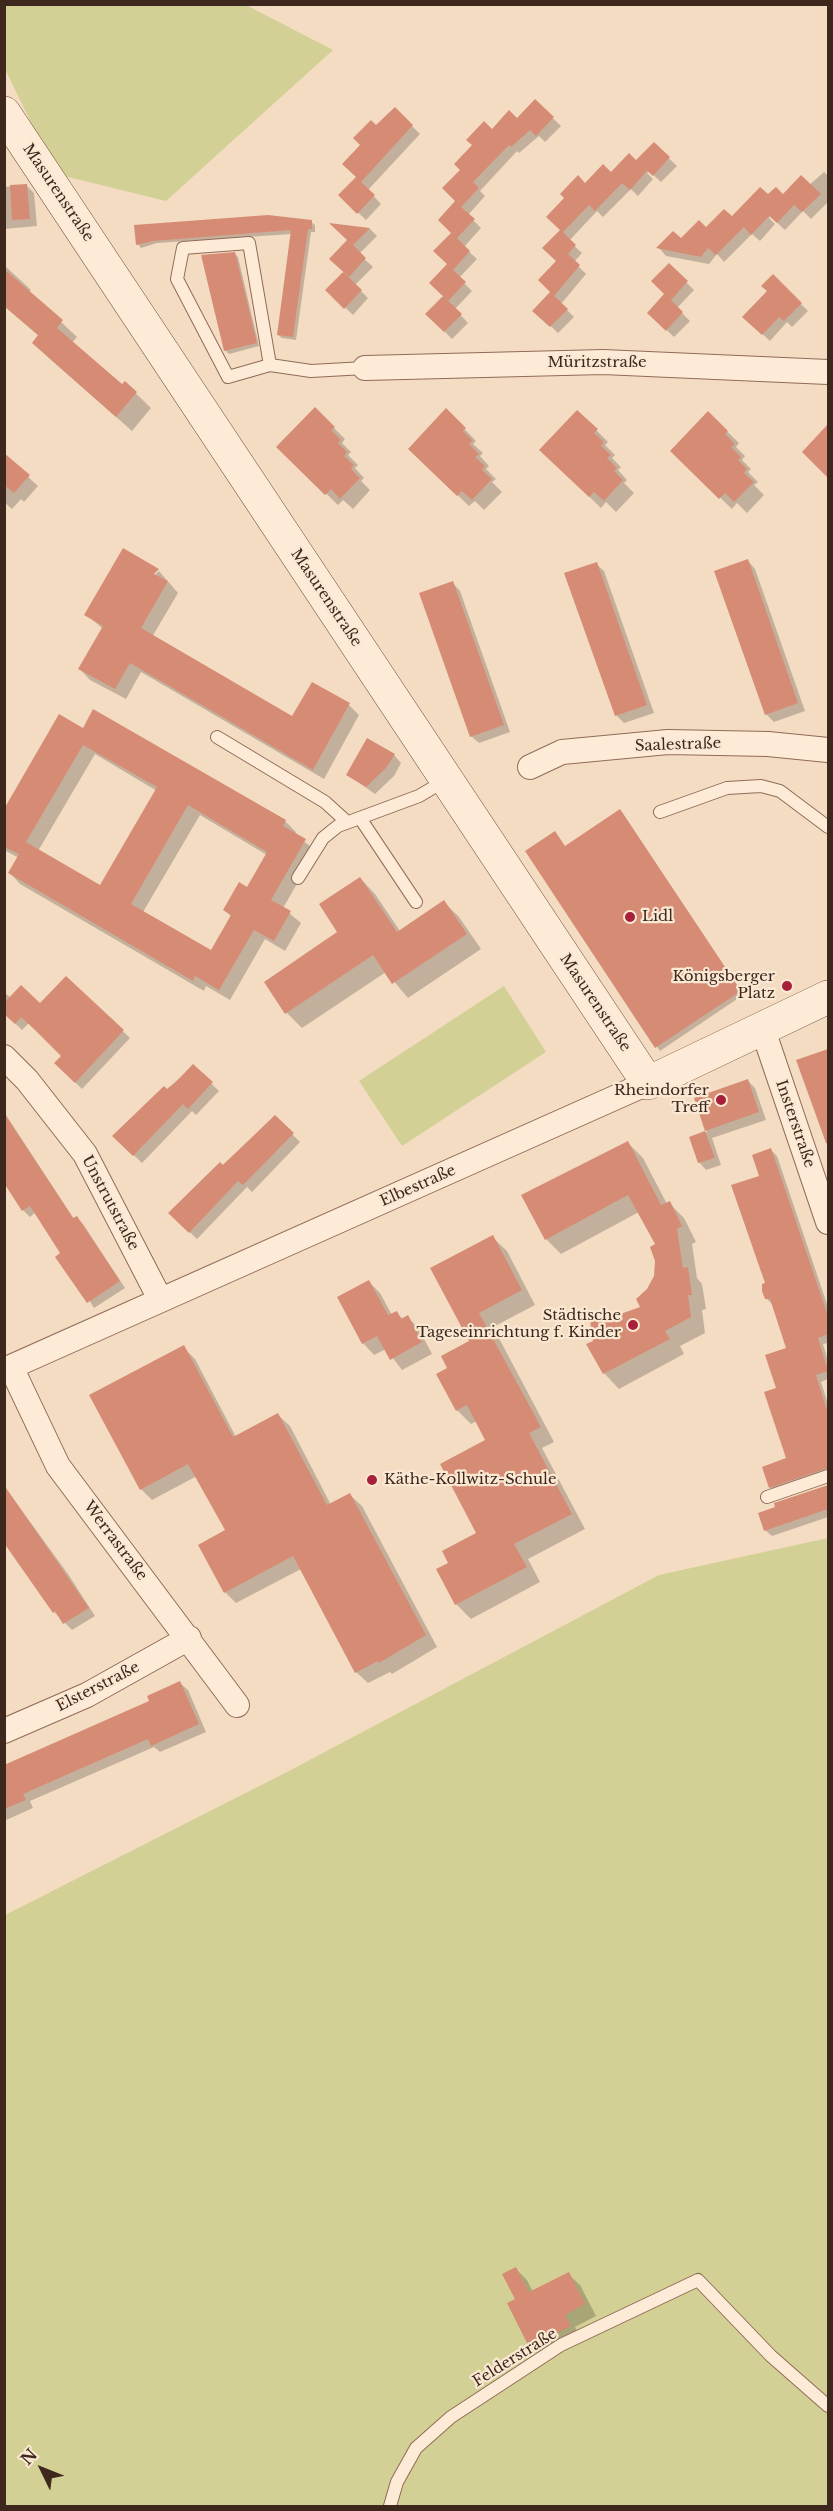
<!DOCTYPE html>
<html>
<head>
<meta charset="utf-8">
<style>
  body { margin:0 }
  #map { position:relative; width:833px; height:2511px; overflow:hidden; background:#f4dcc3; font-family:"Libre Baskerville",serif }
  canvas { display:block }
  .frame { position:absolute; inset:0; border:6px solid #3e271d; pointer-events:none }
  .north { position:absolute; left:12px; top:2439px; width:60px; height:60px; -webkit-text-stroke:4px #fae8d3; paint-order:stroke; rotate:313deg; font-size:16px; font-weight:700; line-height:24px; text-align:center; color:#3e271d }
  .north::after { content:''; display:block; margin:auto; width:21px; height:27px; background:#3e271d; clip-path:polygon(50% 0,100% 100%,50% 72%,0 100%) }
</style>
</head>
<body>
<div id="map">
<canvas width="833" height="2511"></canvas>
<div class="frame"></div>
<div class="north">N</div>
</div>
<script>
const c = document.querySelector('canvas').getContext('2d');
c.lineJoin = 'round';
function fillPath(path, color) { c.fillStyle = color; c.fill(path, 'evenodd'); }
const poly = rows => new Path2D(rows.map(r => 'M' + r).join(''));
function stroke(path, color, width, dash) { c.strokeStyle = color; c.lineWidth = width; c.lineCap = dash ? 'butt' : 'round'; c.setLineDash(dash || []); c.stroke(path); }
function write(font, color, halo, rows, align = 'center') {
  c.font = font + ' "Libre Baskerville",serif'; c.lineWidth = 4.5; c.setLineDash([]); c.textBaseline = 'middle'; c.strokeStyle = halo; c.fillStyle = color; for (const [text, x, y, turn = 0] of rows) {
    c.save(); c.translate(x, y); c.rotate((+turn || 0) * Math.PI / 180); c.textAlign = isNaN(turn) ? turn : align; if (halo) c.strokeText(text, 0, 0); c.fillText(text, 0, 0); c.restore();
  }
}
fillPath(poly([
  [5,5,246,5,333,50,166,201,56,174,5,69],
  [504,986,546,1052,402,1146,359,1081],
  [828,1538,828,2506,5,2506,5,1915,287,1772,659,1575]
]), '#d3d095');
fillPath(poly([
  [535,101,561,126,545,142,539,136,519,153,517,151,480,191,485,196,468,215,481,228,464,247,477,259,459,278,472,291,455,309,468,323,452,339,427,314,445,296,462,170,492,131,518,120],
  [395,109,420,134,368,190,381,204,366,220,340,195,358,177,377,128],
  [654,144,677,166,661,182,649,171,647,173,653,179,638,196,631,189,603,217,597,211,569,241,582,253,574,262,586,274,561,304,574,317,558,333,535,311,552,292,562,230,585,185,636,163],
  [824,172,828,176,828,202,811,219,803,211,785,230,770,216,769,218,775,224,760,241,752,234,724,262,717,254,709,264,666,256,659,248,732,218,768,196,790,202],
  [26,185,34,193,37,226,4,229,4,187],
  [311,222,315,225,315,232,311,232,296,340,282,338,278,335,292,234,157,243,141,248,138,244,136,226],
  [333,225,370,229,377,236,359,254,373,267,355,285,368,298,353,315,327,290,345,272,349,240],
  [235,254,238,257,259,346,229,354,225,350],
  [4,265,31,290,29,292,77,337,72,343,122,386,125,383,151,408,132,431,49,358,34,343,39,336,4,306],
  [669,265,694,290,677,308,690,321,674,337,649,313,666,294],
  [773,276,808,311,792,327,787,322,770,341,744,317,769,291],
  [315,409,345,439,342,443,351,452,348,455,358,465,355,468,364,478,361,481,370,490,353,509,343,500,338,505,278,447],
  [446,410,476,441,473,444,483,453,480,456,489,466,486,469,496,479,492,482,502,492,484,510,475,501,469,506,410,449],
  [578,412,608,442,605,445,615,455,612,458,621,467,618,470,627,480,624,483,634,493,616,512,606,502,601,508,541,450],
  [708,413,739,443,736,447,745,456,742,460,751,469,748,472,758,482,754,485,764,495,747,513,737,503,732,509,672,451],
  [828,426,828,477,804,452],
  [4,455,38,486,24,502,21,499,12,509,4,502],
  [123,550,158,571,155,571,150,580,159,571,178,593,152,637,292,718,349,705,359,715,324,779,141,672,126,699,90,680,80,669,103,629,86,614],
  [748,561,755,569,805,711,774,722,766,714],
  [596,564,604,571,654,713,624,723,616,715],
  [453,583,460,591,510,732,479,743,471,736],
  [83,730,285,821,296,832,295,834,316,851,283,908,301,923,285,951,265,939,230,1000,206,986,204,991,20,884,10,873,19,858,4,850,4,812],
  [95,754,157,791,100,888,38,851],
  [200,815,267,855,247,889,224,910,232,917,211,952,143,912],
  [394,755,401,763,394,776,375,794,348,775],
  [623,814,743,995,660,1051,527,852,565,847],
  [360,878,375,894,400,931,444,902,459,917,481,949,408,998,386,972,302,1028,287,1013,266,983,339,933],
  [66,978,130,1038,82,1089,56,1063,63,1056,29,1023,22,1030,4,1013,4,992,11,998,40,1005],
  [828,1051,828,1148,798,1061],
  [193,1066,219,1091,196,1115,192,1111,142,1163,114,1136],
  [748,1081,755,1088,766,1120,712,1138,721,1165,706,1170,699,1162,690,1138,707,1132,696,1099],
  [4,1112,74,1219,77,1218,83,1224,125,1288,94,1308,36,1212,30,1217,24,1211,4,1181],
  [275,1117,300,1142,252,1192,247,1187,197,1239,170,1213],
  [628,1143,643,1158,667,1204,669,1203,684,1218,696,1242,692,1244,697,1278,702,1284,706,1309,702,1310,705,1333,680,1346,684,1354,619,1389,604,1373,594,1341,612,1319,642,1308,656,1277,657,1244,639,1212,561,1254,546,1239],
  [771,1150,777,1156,828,1307,828,1343,823,1344,828,1361,828,1379,821,1382,828,1404,828,1475,776,1493,770,1487,787,1459,778,1389,788,1349,773,1305,766,1298,761,1176],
  [492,1237,507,1251,535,1305,493,1327,554,1442,542,1448,585,1529,528,1559,540,1582,471,1619,456,1604,438,1570,450,1563,478,1533,487,1440,477,1421,471,1424,457,1410,449,1368,471,1342],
  [369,1282,380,1293,392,1315,397,1313,403,1319,408,1317,419,1329,432,1354,402,1370,386,1349,374,1355,363,1343],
  [183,1347,195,1359,236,1437,278,1415,290,1426,331,1505,350,1495,362,1506,437,1647,392,1674,390,1672,368,1683,356,1672,301,1569,236,1603,225,1592,227,1531,197,1476,152,1500,141,1489],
  [4,1486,68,1574,95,1616,72,1630,54,1612],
  [828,1486,828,1517,772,1536,765,1530,777,1508,776,1504],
  [180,1683,188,1690,206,1732,160,1752,154,1747,30,1801,33,1808,4,1821,4,1767,151,1701],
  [516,2269,527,2280,533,2292,568,2274,580,2285,596,2316,575,2327,581,2338,542,2358,531,2346,509,2304,517,2300]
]), '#0003');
fillPath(poly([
  [535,99,554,117,536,136,530,130,511,147,509,145,473,182,479,188,461,207,475,219,457,238,470,251,453,270,466,282,448,301,429,283,447,264,433,251,451,233,438,220,455,201,442,188,460,170,454,164,472,145,466,140,484,121,492,129,509,110,517,118],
  [395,107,413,125,361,182,375,195,357,214,338,195,356,177,342,164,360,145,353,138,371,120,376,125],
  [654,142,670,157,653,176,644,168,647,171,630,190,622,183,595,211,589,205,563,232,576,245,568,254,580,265,554,296,538,280,556,261,542,248,560,230,546,217,564,198,560,194,578,175,585,183,603,164,611,172,629,153,636,160],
  [801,175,821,194,802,212,794,205,777,223,765,212,769,216,751,235,744,227,716,255,708,248,701,257,656,248,673,231,681,238,699,220,706,227,724,209,732,216,760,187,768,194,776,187,787,198,783,194],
  [27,184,30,219,12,220,10,185],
  [268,215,312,220,312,229,308,229,293,337,277,335,291,230,153,241,136,245,134,225],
  [329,223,370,228,353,245,366,258,349,277,329,259,347,240],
  [235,252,257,343,224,351,201,255],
  [669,263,688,281,671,300,683,312,666,331,647,313,664,294,651,281],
  [4,269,63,320,57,328,122,384,125,381,137,392,116,417,32,343,38,335,4,306],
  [343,272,362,290,344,309,325,290],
  [773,274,802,303,784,321,779,317,762,335,742,317,767,291,761,286],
  [550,292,568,309,550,327,532,311],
  [443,296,462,314,444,332,425,314],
  [315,407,335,427,331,430,341,440,338,443,347,452,344,456,354,465,351,469,360,478,340,499,331,489,325,495,276,447],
  [446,408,466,428,463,431,473,441,469,444,479,454,475,457,485,466,482,470,492,479,472,500,462,491,457,496,408,449],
  [577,410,598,429,594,433,604,442,601,446,611,455,607,458,617,468,614,471,623,480,604,501,594,492,589,497,539,450],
  [708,411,728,431,725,434,735,444,731,447,741,457,738,460,747,469,744,473,754,482,734,502,725,493,719,499,670,451],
  [828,424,828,478,802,452],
  [4,453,30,475,14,493,4,485],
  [123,548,159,569,154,574,168,581,141,628,292,716,312,682,350,703,313,770,130,663,115,689,78,669,103,626,84,615],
  [748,559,798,703,765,715,714,571],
  [597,562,647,705,615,716,564,573],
  [453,581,504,725,470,737,419,593],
  [93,709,286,820,283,826,306,839,271,900,291,911,274,941,254,930,219,990,195,976,193,981,8,873,19,854,4,847,4,809,59,714,83,728],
  [83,745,157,787,100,885,26,842],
  [188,805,267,852,247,887,239,882,223,910,231,915,211,950,131,904],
  [367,738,395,754,386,768,366,787,346,775],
  [620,809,741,991,655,1048,525,851,555,831,565,846],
  [360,877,397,932,444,900,467,934,392,984,373,955,285,1014,264,982,337,932,319,904],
  [66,976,124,1030,75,1083,54,1063,61,1056,35,1030,21,1017,15,1024,4,1014,4,1003,21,985,40,1003],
  [828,1049,828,1143,826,1143,796,1060],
  [193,1064,213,1082,188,1109,183,1104,133,1156,112,1136,164,1086,167,1089,174,1084],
  [748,1079,759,1112,705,1131,694,1098],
  [4,1113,73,1218,77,1216,120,1281,87,1303,55,1257,60,1253,30,1206,22,1211,4,1183],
  [275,1115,294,1133,243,1185,238,1181,189,1233,168,1213,220,1162,223,1165],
  [705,1131,715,1158,698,1163,689,1137],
  [628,1141,661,1205,670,1201,682,1226,677,1229,683,1268,688,1267,692,1295,688,1295,691,1317,665,1331,670,1339,603,1374,586,1344,593,1341,590,1320,612,1317,640,1307,636,1299,647,1289,654,1276,655,1261,650,1247,655,1244,628,1195,545,1240,521,1195],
  [771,1148,828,1316,828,1334,818,1338,828,1371,816,1375,828,1414,828,1468,769,1488,762,1467,786,1458,764,1392,776,1388,765,1355,786,1348,770,1299,765,1299,762,1291,762,1284,765,1283,731,1185,759,1176,752,1155],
  [493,1235,522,1290,479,1313,541,1427,529,1433,572,1514,514,1544,527,1567,455,1605,436,1569,448,1563,442,1551,476,1533,440,1464,485,1440,467,1405,456,1411,436,1374,447,1368,441,1356,469,1341,430,1268],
  [369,1280,388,1315,397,1311,401,1319,408,1315,422,1342,390,1360,377,1336,362,1344,337,1297],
  [184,1345,233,1437,278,1413,327,1505,350,1493,426,1635,379,1663,378,1661,355,1673,293,1556,224,1593,198,1545,225,1530,188,1464,140,1490,89,1395],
  [4,1485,89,1608,63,1624,55,1611,53,1613,4,1543],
  [828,1485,828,1509,764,1531,758,1513,775,1507,774,1503],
  [180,1681,199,1724,151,1746,148,1739,116,1753,23,1794,26,1800,4,1809,4,1765,149,1701,147,1696],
  [516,2267,529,2292,569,2272,585,2304,565,2315,571,2326,529,2347,507,2303,515,2299,502,2274]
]), '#d68b74');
const lane = poly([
  [270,365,249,243,183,248,177,279,228,377,270,365,311,371,365,368],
  [217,737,325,802,347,822],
  [660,812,727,788,761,786,780,791,828,827],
  [360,818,416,902],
  [298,878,323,838,338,826,419,796,446,780],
  [767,1497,828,1476],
  [390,2506,397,2482,416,2448,451,2417,561,2345,698,2280,771,2356,828,2406]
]);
const street = poly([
  [365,368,603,362,828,372],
  [530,767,562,752,668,742,768,744,828,750],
  [762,1027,828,1222],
  [4,1057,27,1080,85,1154,160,1299],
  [11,1367,58,1466,237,1705],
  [4,1370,648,1083],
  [4,1731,87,1695,189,1638]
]);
const secondary = poly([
  [4,113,648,1083,828,997]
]);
stroke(lane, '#906b57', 14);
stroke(street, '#906b57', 26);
stroke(secondary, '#724c3a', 34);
stroke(lane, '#fdebd7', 12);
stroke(street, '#fdebd7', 24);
stroke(secondary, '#fdebd7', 33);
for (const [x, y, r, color] of [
  [630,917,6,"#a71f38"],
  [787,986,6,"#a71f38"],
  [721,1100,6,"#a71f38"],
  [633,1325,6,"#a71f38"],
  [372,1480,6,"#a71f38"]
]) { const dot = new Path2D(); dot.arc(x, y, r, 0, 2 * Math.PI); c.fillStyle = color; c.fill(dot); stroke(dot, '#fae8d3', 2); }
write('15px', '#3e271d', '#fae8d3', [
  ["Masurenstraße",58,193,56],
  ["Müritzstraße",597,363],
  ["Masurenstraße",326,598,56],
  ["Saalestraße",678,745,-2],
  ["Masurenstraße",595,1003,56],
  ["Insterstraße",795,1124,71],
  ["Elbestraße",418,1186,-24],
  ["Unstrutstraße",110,1203,62],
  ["Werrastraße",115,1541,53],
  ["Elsterstraße",98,1687,-27],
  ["Felderstraße",515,2358,-32]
]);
write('15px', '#3e271d', '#fae8d3', [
  ["Lidl",642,917,"left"],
  ["Königsberger",775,977],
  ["Platz",775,994],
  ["Rheindorfer",709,1091],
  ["Treff",709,1108],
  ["Städtische",621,1316],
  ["Tageseinrichtung f. Kinder",621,1333],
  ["Käthe-Kollwitz-Schule",384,1480,"left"]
], 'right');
</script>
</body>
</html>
